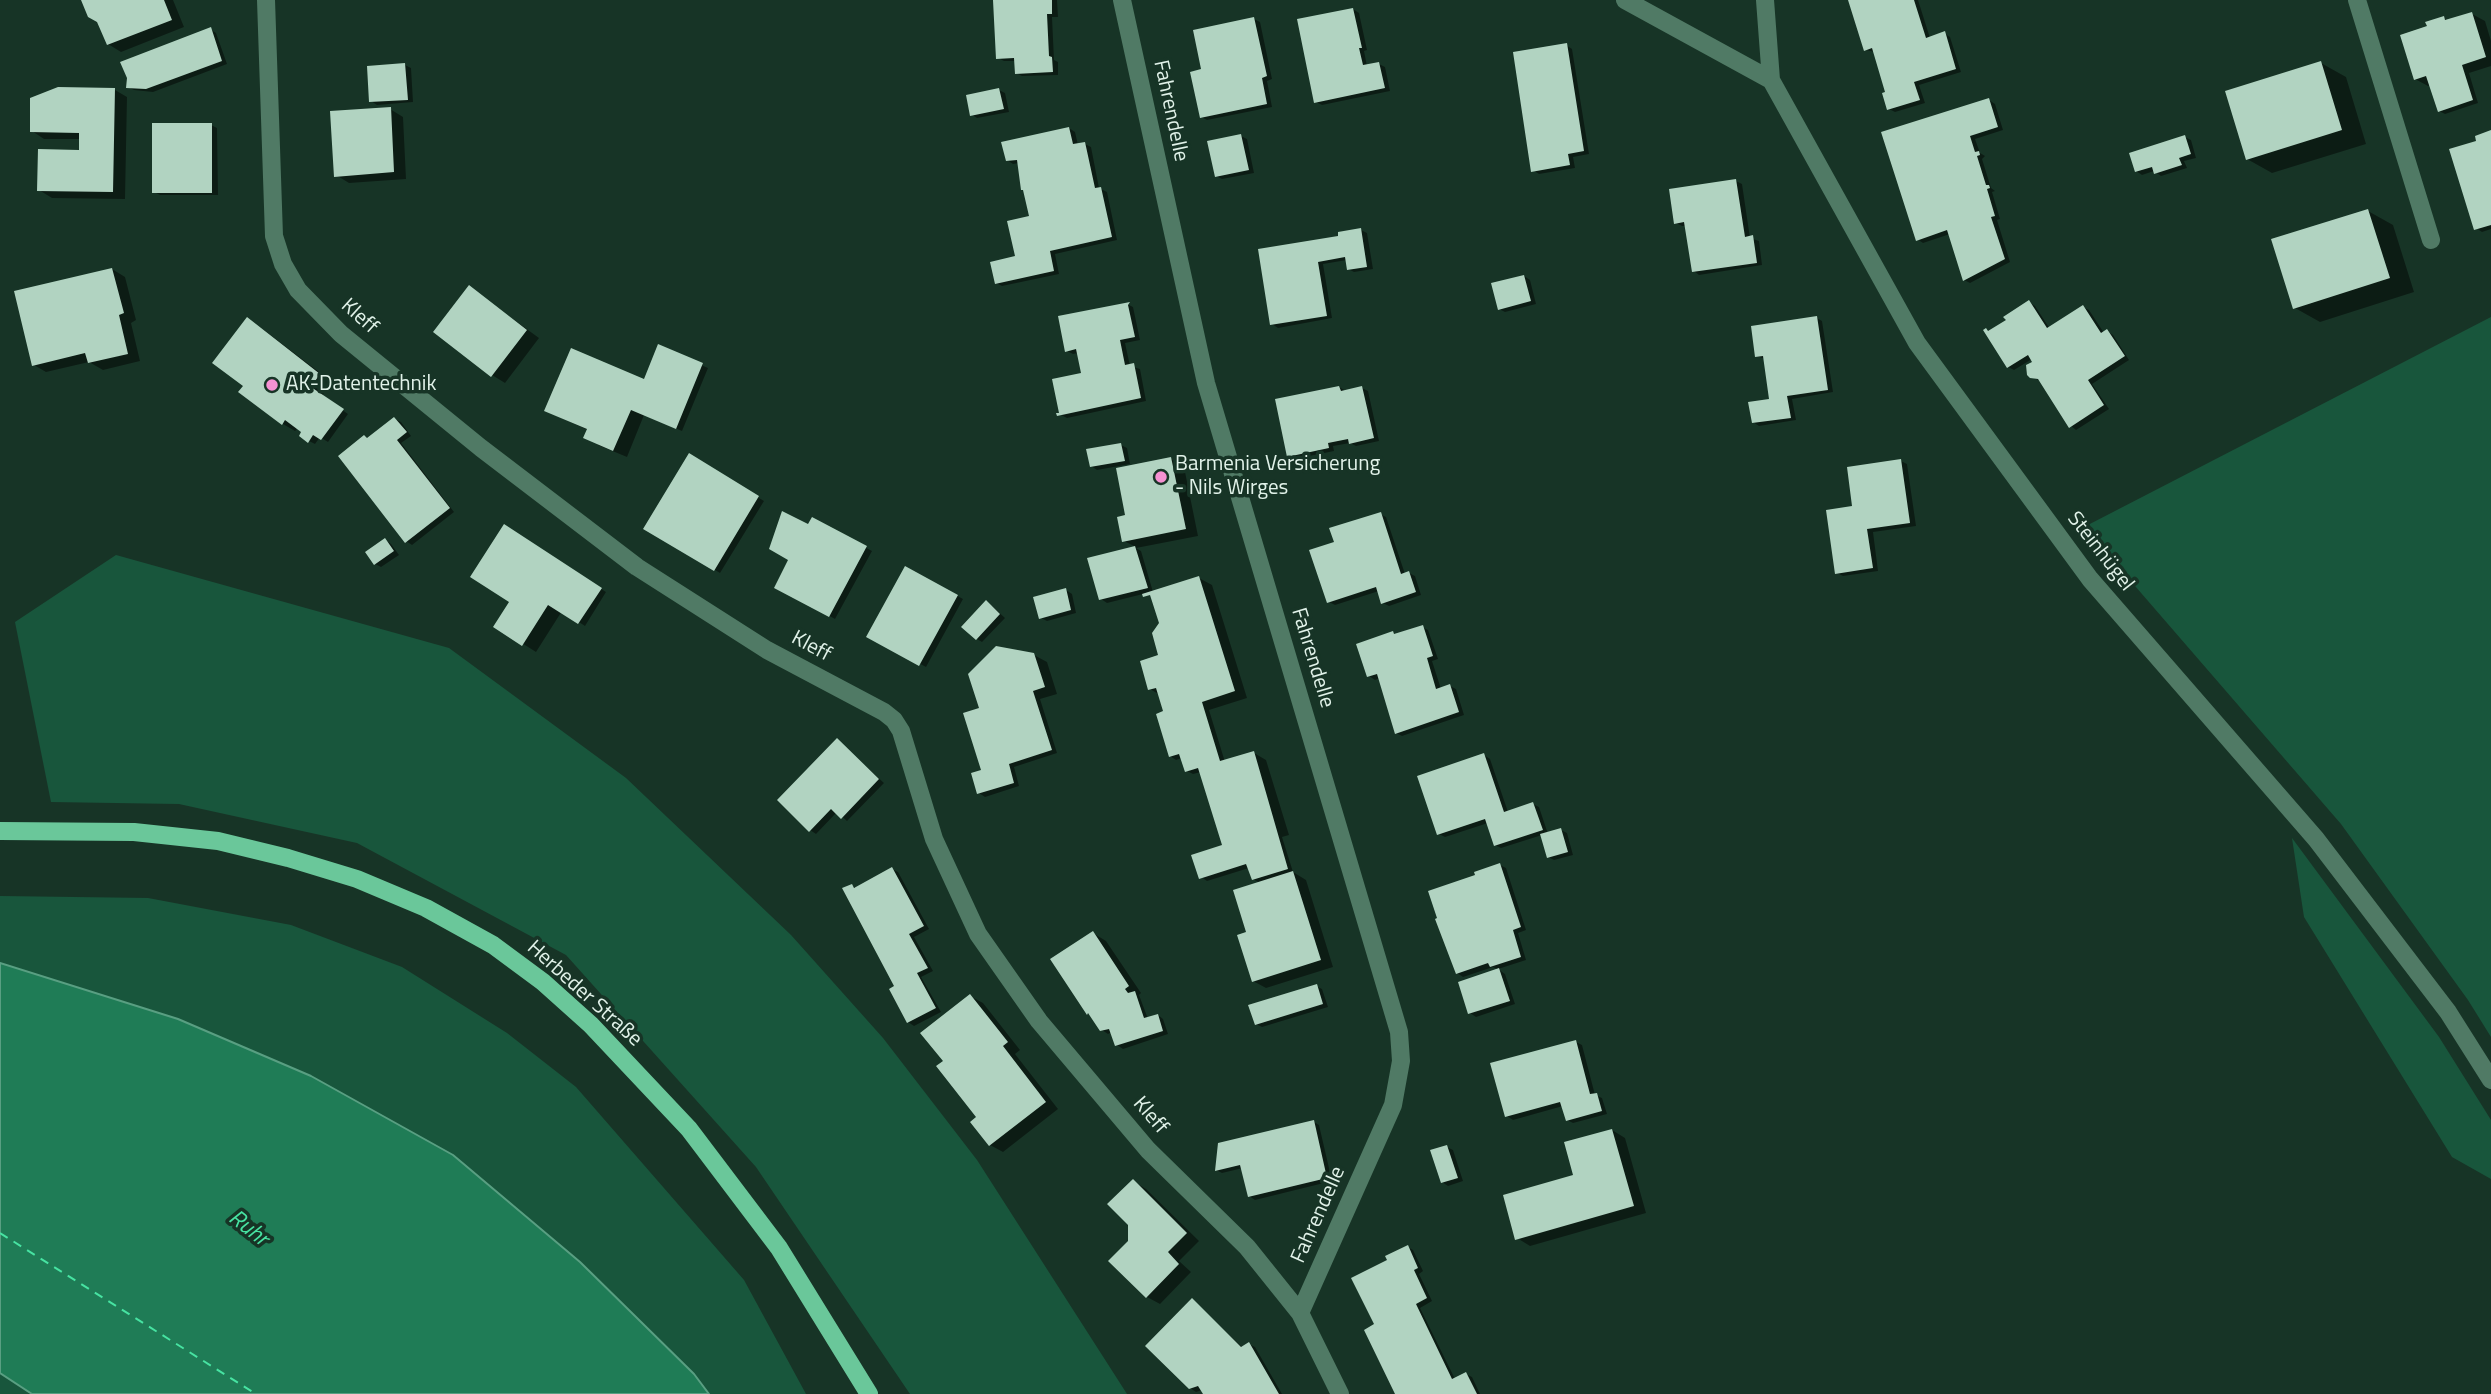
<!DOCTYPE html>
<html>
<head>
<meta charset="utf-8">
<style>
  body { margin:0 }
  canvas { display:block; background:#173426 }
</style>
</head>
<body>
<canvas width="2491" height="1394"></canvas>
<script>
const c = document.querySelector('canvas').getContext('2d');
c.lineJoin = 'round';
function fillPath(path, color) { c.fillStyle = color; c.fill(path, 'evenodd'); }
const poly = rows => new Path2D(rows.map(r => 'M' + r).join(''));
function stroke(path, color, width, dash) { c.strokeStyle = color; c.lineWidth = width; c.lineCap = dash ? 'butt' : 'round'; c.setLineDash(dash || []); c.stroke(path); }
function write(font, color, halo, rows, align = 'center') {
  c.font = font + ' "Titillium Web",sans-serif'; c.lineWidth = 7; c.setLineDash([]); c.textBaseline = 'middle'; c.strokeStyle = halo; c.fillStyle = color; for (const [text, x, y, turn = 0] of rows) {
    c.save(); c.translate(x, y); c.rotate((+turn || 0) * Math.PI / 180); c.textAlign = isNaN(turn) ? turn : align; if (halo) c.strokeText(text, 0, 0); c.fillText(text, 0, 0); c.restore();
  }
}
fillPath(poly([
  [2491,317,2491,1037,2468,1000,2341,824,2084,527],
  [116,555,449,648,626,778,791,935,883,1038,977,1160,1127,1394,910,1394,756,1167,566,955,357,843,179,804,51,802,15,622],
  [2292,838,2439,1037,2491,1120,2491,1179,2452,1157,2304,917],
  [0,896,148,898,291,925,402,967,507,1033,576,1087,744,1280,806,1394,709,1394,694,1374,178,1019,0,963],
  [0,1373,3,1375,32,1394,0,1394]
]), '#18563c');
const water = poly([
  [0,963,178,1019,311,1076,453,1155,580,1262,694,1374,709,1394,32,1394,0,1373,0,963]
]);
fillPath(water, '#1f7c56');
stroke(water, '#599f82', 2);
fillPath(poly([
  [83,0,173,0,184,27,121,52,108,44,99,22],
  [995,0,1057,0,1058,17,1052,17,1054,60,1058,62,1058,75,1022,76,1016,73,1015,61,1004,61,998,58],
  [1850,0,1918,0,1930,38,1944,33,1950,37,1961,72,1919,85,1925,103,1895,112,1889,109,1887,93,1875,52,1866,50],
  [1353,9,1359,13,1367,50,1364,51,1367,66,1379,64,1385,67,1390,91,1322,105,1316,102],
  [2472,14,2485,21,2491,41,2491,66,2469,73,2478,103,2445,114,2439,111,2431,85,2428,86,2415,79,2429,27,2443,18,2449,21],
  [1254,19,1260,22,1272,79,1267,81,1272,107,1207,120,1201,117,1203,70],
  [210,29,216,33,227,64,153,92,134,90,128,87],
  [1566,45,1572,49,1589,154,1573,157,1575,168,1539,174,1533,170],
  [2321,63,2346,77,2366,144,2272,173,2247,159],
  [405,65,411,68,413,102,377,105,371,101],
  [115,90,127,97,125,199,52,198,39,190,80,152,81,139,44,139,32,131],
  [999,90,1005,93,1009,112,977,118,971,114],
  [1989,100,1995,104,2003,130,1975,139,1980,153,1985,156,1982,159,1991,188,1995,191,1992,192,2000,219,1997,220,2010,262,1970,283,1964,280,1950,234,1923,243,1917,239,1883,133],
  [390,109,403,117,406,179,349,183,336,175],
  [211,125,217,128,218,195,160,195,154,192],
  [1069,128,1075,132,1078,145,1085,144,1091,147,1099,188,1107,192,1117,240,1055,254,1059,274,1002,286,996,283,1017,258,1031,218,1019,163,1013,164,1007,160],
  [2491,132,2491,229,2482,232,2476,228,2478,142],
  [1241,136,1247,139,1254,173,1222,179,1216,176],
  [2185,137,2191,140,2196,158,2184,161,2187,168,2161,176,2154,171,2142,175,2136,171],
  [1736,181,1742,184,1750,238,1759,241,1762,265,1699,275,1694,271,1686,226,1682,226,1676,223],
  [2368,211,2393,225,2414,292,2320,322,2295,308],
  [1361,230,1367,233,1373,269,1354,272,1348,269,1347,260,1323,264,1332,318,1278,328,1272,324,1260,251,1340,237],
  [112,269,125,277,136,320,131,323,140,361,103,370,89,362,46,372,34,365],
  [1524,276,1530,280,1536,304,1505,312,1499,309],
  [469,287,539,338,505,383,492,375],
  [2029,302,2035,306,2050,329,2083,307,2089,310,2104,333,2107,331,2113,335,2129,360,2092,384,2109,409,2076,430,2071,426,2041,381,2031,377,2034,362,2032,359,2014,370,2008,367,1990,332,2008,320],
  [1127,304,1133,307,1140,340,1125,343,1130,366,1140,369,1146,401,1067,418,1061,415,1083,374,1078,353,1073,354,1067,351],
  [1817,318,1822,321,1833,392,1792,399,1796,420,1759,426,1753,422,1771,400,1765,359,1757,356],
  [260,327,332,382,322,396,348,414,328,442,320,437,315,444,309,441,298,428,295,431,283,424,241,392,245,386],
  [659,347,708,368,682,431,644,415,627,457,598,445,588,430,546,411,645,382],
  [1339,387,1346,391,1362,388,1368,391,1379,441,1356,446,1350,443,1333,446,1334,451,1295,459,1289,456],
  [395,419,401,422,411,436,401,443,454,512,412,545,406,541,367,439],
  [1121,445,1127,448,1130,464,1097,470,1091,466],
  [690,456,764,501,720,573,646,528],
  [1171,459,1184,467,1198,536,1136,548,1141,551,1153,592,1199,578,1212,585,1247,698,1209,710,1225,762,1254,753,1266,760,1289,835,1282,837,1293,872,1306,880,1333,967,1266,988,1253,981,1248,934,1260,883,1253,879,1249,868,1207,881,1201,877,1227,845,1201,772,1193,774,1187,771,1182,758,1176,760,1170,756,1166,715,1160,695,1150,689,1160,656,1161,624,1151,592,1107,603,1101,599,1089,560,1136,547,1124,541,1127,517],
  [1901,461,1907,464,1916,526,1873,532,1878,571,1843,576,1837,573,1854,508],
  [1380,514,1386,517,1405,574,1409,573,1415,576,1421,595,1389,606,1383,603,1379,591,1335,605,1329,602,1336,543],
  [813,519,872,551,835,619,776,587],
  [385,540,391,544,399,555,381,567,375,564],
  [906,568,963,599,926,667,869,636],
  [583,577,606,592,585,626,562,611,536,652,495,626],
  [1066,590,1072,594,1076,613,1047,621,1041,618],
  [992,606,1005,618,982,642,977,639],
  [1422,627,1428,630,1438,659,1432,661,1441,689,1450,686,1456,689,1464,715,1402,736,1396,733,1380,678,1375,680,1369,676,1396,635],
  [1034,655,1047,662,1057,694,1040,699,1057,753,1014,767,1019,786,985,797,979,793,983,771,983,708],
  [838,741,884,783,847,821,837,812,816,834,810,830],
  [1484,755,1490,759,1508,812,1533,804,1539,807,1548,834,1561,830,1567,833,1573,855,1554,860,1548,857,1542,835,1501,848,1495,845,1488,823,1445,837,1439,834],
  [1500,865,1506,868,1526,930,1518,933,1526,960,1498,969,1505,974,1515,1004,1476,1017,1470,1013,1499,970,1493,967,1463,977,1457,973],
  [892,869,898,872,929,929,914,937,933,971,921,977,941,1012,914,1026,908,1022,897,986,852,886,857,888],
  [1093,933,1106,941,1141,993,1139,995,1148,1019,1158,1015,1163,1019,1168,1034,1123,1049,1117,1045,1112,1032,1108,1034,1102,1030,1088,1013],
  [1316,986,1322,989,1328,1007,1262,1027,1256,1024],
  [970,996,983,1003,1020,1050,1015,1054,1058,1109,1003,1152,990,1145,972,1122,978,1117,945,1062],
  [1576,1042,1582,1045,1595,1095,1602,1098,1607,1114,1573,1123,1567,1120,1563,1106,1513,1120,1507,1116],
  [1314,1122,1319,1125,1332,1181,1255,1200,1249,1196,1243,1168,1222,1173,1216,1170],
  [1612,1130,1625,1138,1646,1213,1530,1246,1517,1238,1575,1176],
  [1447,1147,1453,1150,1463,1181,1448,1186,1442,1182],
  [1133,1181,1146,1189,1199,1241,1179,1261,1191,1272,1160,1304,1147,1297,1129,1242],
  [1408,1247,1413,1250,1423,1271,1419,1274,1432,1301,1420,1308,1455,1379,1466,1374,1472,1377,1480,1394,1397,1394,1376,1325,1389,1261],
  [1193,1301,1243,1348,1249,1344,1255,1347,1282,1394,1205,1394,1202,1390,1196,1392,1190,1388]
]), '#0007');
stroke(poly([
  [0,1233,256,1394]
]), '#47e3a2', 2, [9, 7]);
fillPath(poly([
  [81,0,164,0,172,20,107,45,97,22,88,17],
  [993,0,1052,0,1052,14,1047,14,1049,56,1052,57,1053,72,1015,74,1014,58,996,59],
  [1848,0,1914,0,1926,38,1945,31,1956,69,1914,82,1920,100,1887,110,1882,93,1885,92,1872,48,1864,51],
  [1353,8,1362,48,1359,48,1363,65,1379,62,1385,88,1314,103,1297,19],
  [2472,12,2486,57,2462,65,2473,100,2438,112,2426,76,2414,80,2400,35,2427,26,2425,22,2444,16,2445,20],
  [1254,17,1267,76,1262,78,1267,104,1200,118,1190,72,1201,69,1193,30],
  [211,27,222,61,146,89,126,88,127,78,120,62],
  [1567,43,1584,151,1568,154,1570,165,1531,172,1513,52],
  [2321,61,2342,130,2246,160,2225,91],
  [405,63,408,100,369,102,367,66],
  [58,87,115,88,113,192,37,191,38,149,79,150,79,133,30,132,30,98],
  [999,88,1004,109,970,116,966,95],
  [1989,98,1998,127,1970,136,1975,152,1979,151,1980,155,1977,156,1986,185,1989,185,1990,188,1987,189,1995,216,1991,217,2005,259,1963,281,1947,230,1916,241,1881,132],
  [391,107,394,172,334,177,330,111],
  [152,123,212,123,212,193,152,193],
  [1069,127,1073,144,1085,142,1095,188,1101,187,1112,237,1050,251,1054,271,995,284,990,262,1015,256,1007,221,1029,216,1023,190,1021,190,1017,160,1006,161,1001,142],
  [2491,130,2491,225,2474,230,2449,149,2476,141,2475,136],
  [1241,134,1249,170,1215,177,1207,141],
  [2185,135,2191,154,2179,158,2182,165,2154,174,2152,167,2135,172,2129,153],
  [1736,179,1745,237,1753,235,1757,263,1692,272,1684,222,1674,224,1669,189],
  [2368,209,2390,278,2293,309,2271,239],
  [1361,228,1367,267,1347,270,1345,257,1318,262,1327,316,1270,325,1258,249,1338,236,1338,232],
  [112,268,124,313,119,315,128,354,88,363,85,353,32,366,14,291],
  [1524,275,1531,301,1498,310,1491,283],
  [469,285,527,330,491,377,433,332],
  [2029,300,2047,328,2083,305,2101,333,2107,329,2125,356,2088,380,2104,405,2069,428,2038,379,2030,378,2027,375,2026,365,2032,362,2028,355,2007,368,1983,330,1986,328,1988,331,2006,320,2003,317],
  [1130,302,1128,305,1135,337,1120,340,1125,365,1134,363,1141,398,1057,416,1056,413,1059,413,1052,379,1081,373,1076,349,1065,352,1058,316],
  [1817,316,1828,390,1787,396,1791,418,1752,423,1748,402,1769,399,1763,356,1755,357,1751,326],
  [247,317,320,374,311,387,344,409,321,440,313,435,308,443,299,436,301,432,285,420,282,425,238,392,243,386,212,363],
  [658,344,703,363,676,429,631,410,613,451,583,438,587,429,544,411,571,348,644,379],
  [1339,386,1341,391,1362,386,1374,438,1349,444,1348,439,1328,443,1329,448,1287,457,1275,399],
  [394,417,407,432,397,440,450,508,405,543,338,456,364,435,367,438],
  [1121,443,1125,461,1090,467,1086,449],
  [689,453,759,496,714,571,643,529],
  [1171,457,1186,529,1122,542,1117,517,1125,515,1116,468],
  [1901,459,1910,523,1867,529,1873,568,1835,574,1826,510,1852,506,1847,467],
  [782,511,808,524,812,517,867,546,829,617,774,588,788,560,769,549],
  [1381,512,1401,574,1409,571,1416,592,1381,604,1376,587,1327,603,1309,550,1334,542,1329,528],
  [504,524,602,588,578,624,548,605,522,646,493,627,509,602,470,577],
  [385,538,394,551,374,565,365,552],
  [1135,546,1148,588,1099,600,1087,558],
  [905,566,958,595,919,666,866,637],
  [1199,576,1235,691,1202,702,1220,761,1254,751,1288,869,1252,880,1246,864,1199,879,1191,855,1222,845,1198,768,1185,772,1179,754,1169,757,1156,714,1163,711,1156,688,1148,690,1140,661,1158,655,1152,633,1159,623,1150,595,1143,597,1142,594],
  [1066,588,1071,610,1039,619,1033,597],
  [986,600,1000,614,976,640,961,627],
  [1423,625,1433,656,1427,658,1436,689,1450,684,1459,712,1395,734,1377,674,1367,677,1356,644,1393,631,1394,634],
  [996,646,1034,653,1045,687,1033,691,1052,750,1009,764,1014,783,977,794,971,773,981,770,963,713,979,708,968,674],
  [837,738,879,779,841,819,831,809,809,832,777,800],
  [1484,753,1504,812,1533,802,1543,830,1494,846,1485,819,1437,835,1417,776],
  [1561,828,1568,852,1547,858,1540,834],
  [1500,863,1521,927,1513,930,1521,957,1490,967,1488,963,1456,974,1435,919,1437,918,1428,891,1475,875,1474,872],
  [892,867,924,926,909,934,928,968,917,973,936,1008,907,1023,889,989,894,986,842,888,852,884,854,888],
  [1293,871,1321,960,1252,982,1237,935,1246,932,1233,890],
  [1093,931,1129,986,1125,989,1128,993,1135,991,1144,1018,1158,1014,1163,1031,1115,1046,1109,1029,1100,1031,1088,1013,1087,1015,1050,959],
  [1499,968,1510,1001,1468,1014,1458,982],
  [1317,984,1323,1004,1255,1025,1248,1005],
  [970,994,1008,1042,1003,1046,1046,1102,989,1146,970,1122,976,1117,936,1066,943,1061,920,1033],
  [1576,1040,1590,1094,1597,1093,1602,1111,1566,1121,1560,1102,1505,1117,1490,1063],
  [1314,1120,1327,1178,1248,1197,1240,1165,1215,1171,1218,1143],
  [1612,1129,1634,1206,1515,1240,1503,1195,1573,1175,1564,1142],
  [1447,1145,1458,1178,1441,1183,1430,1150],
  [1133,1179,1187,1233,1168,1252,1179,1264,1146,1298,1108,1261,1128,1241,1128,1225,1107,1204],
  [1408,1245,1418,1268,1414,1270,1427,1298,1416,1304,1452,1379,1466,1372,1477,1394,1395,1394,1364,1330,1374,1324,1351,1278,1387,1260,1385,1256],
  [1192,1298,1241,1347,1249,1342,1279,1394,1203,1394,1198,1386,1189,1389,1145,1346]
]), '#b1d3c1');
stroke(poly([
  [266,0,274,236,283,264,298,290,341,334,481,448,637,567,767,650,884,712,894,720,901,731,934,839,978,934,1039,1021,1148,1150,1247,1247,1300,1313,1340,1394],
  [1122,0,1206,383,1399,1032,1401,1061,1393,1105,1300,1313],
  [1625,0,1771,80],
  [1765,0,1771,80,1917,343,2090,579,2316,839,2448,1012,2491,1080],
  [2357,0,2431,240]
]), '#507a65', 18);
stroke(poly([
  [0,831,134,832,218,841,288,858,357,879,426,908,493,945,543,982,591,1025,689,1129,779,1248,869,1394]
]), '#6ac79a', 18);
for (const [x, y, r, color] of [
  [272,385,7,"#f591d2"],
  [1161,477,7,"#f591d2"]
]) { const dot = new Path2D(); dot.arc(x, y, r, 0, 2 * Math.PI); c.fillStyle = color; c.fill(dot); stroke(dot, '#173426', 2.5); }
write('21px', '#e1f2e9', '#173426', [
  ["Fahrendelle",1170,111,78],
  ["Kleff",359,317,42],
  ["Steinhügel",2100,552,52],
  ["Kleff",811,647,28],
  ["Fahrendelle",1312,658,73],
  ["Herbeder Straße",584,994,42],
  ["Kleff",1150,1116,49],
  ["Fahrendelle",1319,1215,-66]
]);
write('21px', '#e1f2e9', '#173426', [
  ["AK-Datentechnik",286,385],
  ["Barmenia Versicherung",1175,465],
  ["- Nils Wirges",1175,489]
], 'left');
write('italic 23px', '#47e3a2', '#173426', [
  ["Ruhr",248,1229,38]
]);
</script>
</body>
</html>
